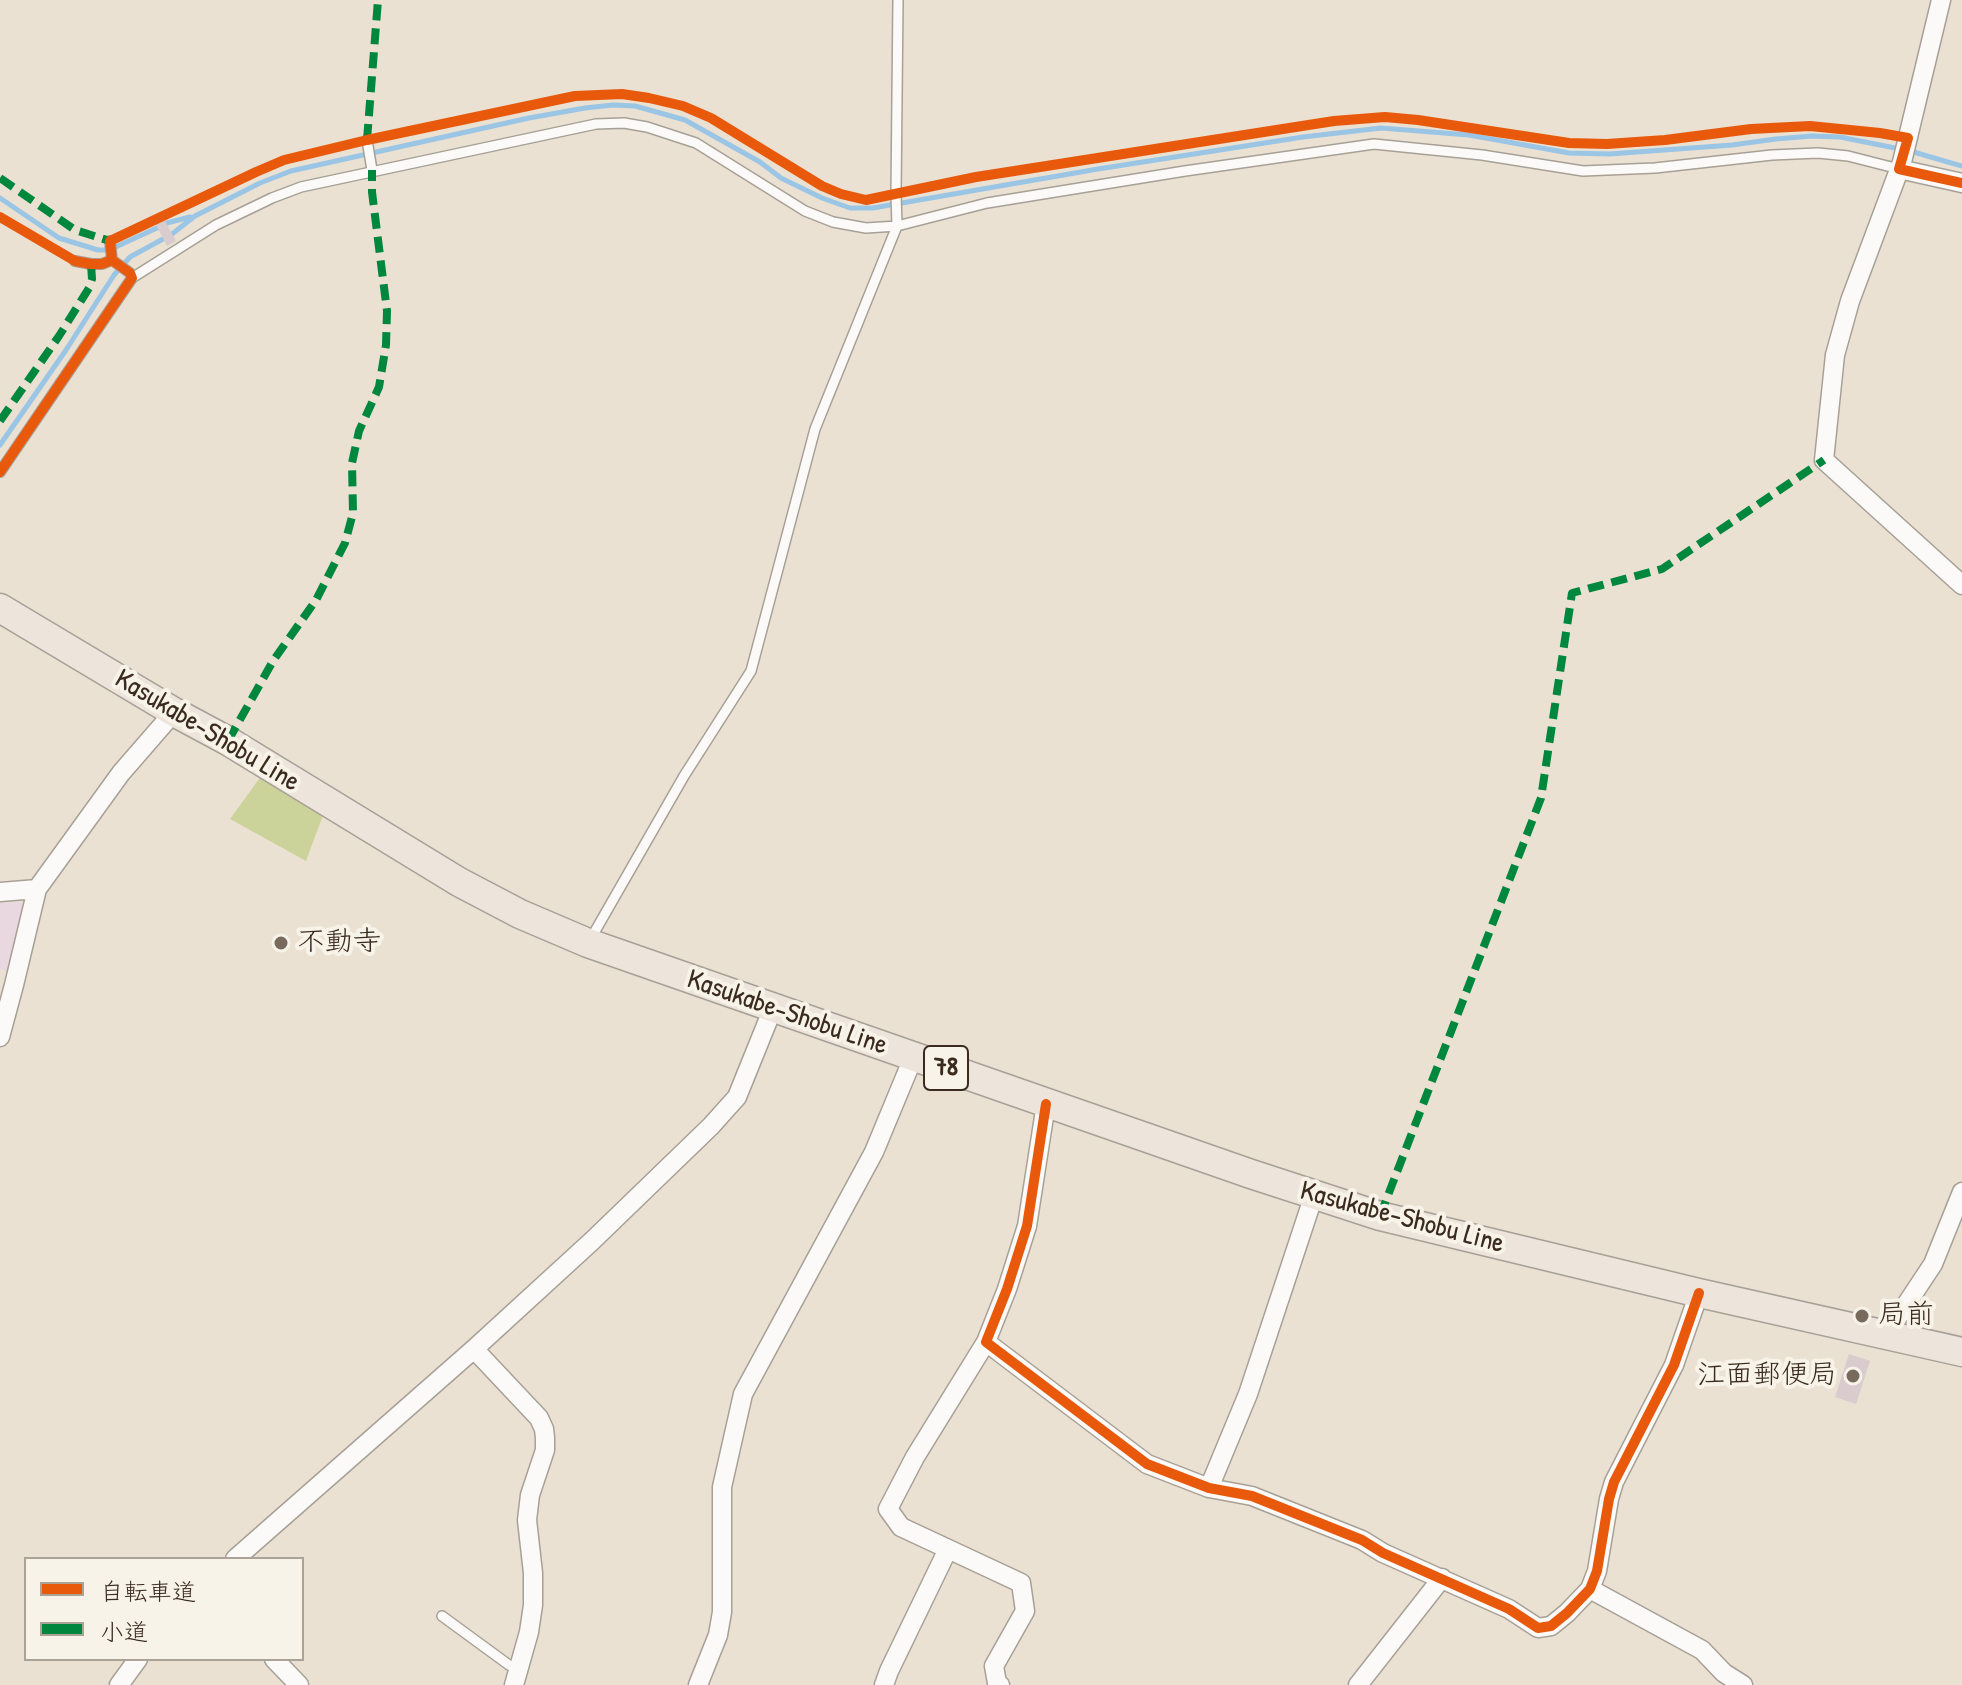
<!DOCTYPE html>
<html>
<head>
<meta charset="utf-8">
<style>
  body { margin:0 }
  #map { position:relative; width:1962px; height:1685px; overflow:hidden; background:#eae1d3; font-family:"Patrick Hand","Klee One",sans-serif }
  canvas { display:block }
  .legend { position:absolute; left:24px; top:1557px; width:280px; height:104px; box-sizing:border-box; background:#f7f3e8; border:2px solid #aca397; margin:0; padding:10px 14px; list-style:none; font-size:24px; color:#3b2a1e }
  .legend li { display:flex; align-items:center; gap:16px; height:40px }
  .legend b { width:40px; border:2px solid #aca397 }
</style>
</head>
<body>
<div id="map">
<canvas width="1962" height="1685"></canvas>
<ul class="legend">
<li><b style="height:10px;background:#e8590c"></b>自転車道</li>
<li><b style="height:10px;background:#00873e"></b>小道</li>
</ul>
</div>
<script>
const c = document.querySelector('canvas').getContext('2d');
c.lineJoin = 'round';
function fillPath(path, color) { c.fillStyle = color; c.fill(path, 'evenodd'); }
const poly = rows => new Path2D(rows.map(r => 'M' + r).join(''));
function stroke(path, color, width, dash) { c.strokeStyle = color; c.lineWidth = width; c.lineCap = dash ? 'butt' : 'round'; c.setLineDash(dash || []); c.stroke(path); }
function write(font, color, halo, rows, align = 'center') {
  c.font = font + ' "Patrick Hand","Klee One",sans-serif'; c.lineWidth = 8; c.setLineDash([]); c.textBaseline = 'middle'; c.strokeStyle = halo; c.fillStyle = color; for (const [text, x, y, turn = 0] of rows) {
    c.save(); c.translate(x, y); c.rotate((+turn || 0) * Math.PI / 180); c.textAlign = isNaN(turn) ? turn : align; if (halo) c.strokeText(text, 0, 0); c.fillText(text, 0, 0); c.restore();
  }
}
fillPath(poly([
  [20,902,25,907,9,972,0,969,0,903]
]), '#ead8e1');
fillPath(poly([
  [264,772,325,810,306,861,230,819]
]), '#cbd39a');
stroke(poly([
  [1910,151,1962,166],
  [0,198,59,238,98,250,109,250,157,228],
  [167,223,190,217],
  [172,234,195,216,260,183,291,171,529,118,585,108,613,105,635,106,685,120,760,162,781,178,822,198,850,208,873,208,1098,169,1303,137,1381,128,1469,135,1569,153,1610,154,1732,145,1776,139,1812,136,1840,137,1900,149],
  [0,445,66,350,114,275,130,257,163,239]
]), '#9ac5e4', 5);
fillPath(poly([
  [164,219,176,241,167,246,155,223],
  [1849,1354,1870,1361,1856,1404,1835,1397]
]), '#d9cbce');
const service = poly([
  [367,140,372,170],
  [112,260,130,273,132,278],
  [75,261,91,264,102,264,112,260,110,241],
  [0,472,132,278,216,225,272,198,301,187,596,124,624,123,647,127,696,143,805,211,833,222,866,228,897,226,987,203,1185,171,1374,144,1482,155,1583,171,1655,168,1772,155,1818,153,1848,156,1899,169],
  [590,940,684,776,751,671,815,429,897,226,896,194,898,0],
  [442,1616,509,1665,519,1669]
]);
const minor = poly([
  [1941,0,1902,162,1850,301,1835,355,1824,460,1962,585],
  [1899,169,1962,183],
  [0,892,37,889],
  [0,1037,14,985,37,889,121,773,174,712],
  [1046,1104,1027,1226,1007,1289,986,1342,1147,1464,1209,1488,1252,1496,1362,1540,1383,1553,1509,1609,1538,1628,1551,1626,1567,1613,1590,1589,1597,1571,1609,1499,1614,1482,1674,1365,1699,1293],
  [1886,1335,1933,1264,1962,1192],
  [986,1342,915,1457,888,1509,901,1527,1021,1583,1025,1611,994,1666,997,1683,1000,1685],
  [474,1349,539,1418,544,1429,545,1438,545,1450,530,1495,527,1520,533,1573,533,1605,529,1632,514,1685],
  [1209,1488,1248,1394,1314,1195],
  [235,1559,474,1349,592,1241,711,1126,737,1097,773,1008],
  [1590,1589,1702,1650,1724,1673,1743,1685],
  [274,1659,299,1685],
  [119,1685,138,1659],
  [698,1685,718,1635,722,1612,722,1487,743,1394,874,1152,913,1058],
  [884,1685,889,1671,948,1549],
  [1358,1685,1442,1578]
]);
const primary = poly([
  [0,608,174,712,228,741,459,882,520,914,588,943,1251,1174,1380,1216,1699,1293,1962,1352]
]);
stroke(service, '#a7a096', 12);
stroke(minor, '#a7a096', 21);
stroke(primary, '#a7a096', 31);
stroke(service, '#fcfaf8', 9);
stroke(minor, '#fcfaf8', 18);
stroke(primary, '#ede4dc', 28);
stroke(poly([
  [367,140,378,0],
  [0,178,75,230,110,241],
  [0,421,59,336,89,288,92,279,91,264],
  [228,741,273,661,316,600,345,543,353,513,352,463,359,431,379,387,386,345,387,311,372,192,372,170],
  [1380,1216,1541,798,1572,593,1662,569,1824,460]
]), '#00873e', 8, [16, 8]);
stroke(poly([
  [0,217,75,261,91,264,102,264,112,260,110,241,256,172,284,160,367,140,575,96,622,94,649,98,683,106,711,118,822,186,841,194,866,200,976,177,1334,121,1385,117,1418,120,1569,143,1607,144,1665,140,1751,129,1810,126,1880,133,1908,138,1899,169,1962,183],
  [0,472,132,278,130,273,112,260],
  [1046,1104,1027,1226,1007,1289,986,1342,1147,1464,1209,1488,1252,1496,1362,1540,1383,1553,1509,1609,1538,1628,1551,1626,1567,1613,1590,1589,1597,1571,1609,1499,1614,1482,1674,1365,1699,1293]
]), '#e8590c', 10);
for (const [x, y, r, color] of [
  [281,943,8,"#786a5d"],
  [1862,1316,8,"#786a5d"],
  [1853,1376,8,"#786a5d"]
]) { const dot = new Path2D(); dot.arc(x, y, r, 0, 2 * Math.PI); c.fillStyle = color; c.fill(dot); stroke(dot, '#f7f3e8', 3); }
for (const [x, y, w] of [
  [946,1068,44]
]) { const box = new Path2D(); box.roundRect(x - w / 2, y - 22, w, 44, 6); c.fillStyle = '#f7f3e8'; c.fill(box); stroke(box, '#3b2a1e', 2); }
write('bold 26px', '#3b2a1e', null, [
  ["78",946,1068]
]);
write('28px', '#3b2a1e', '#f7f3e8', [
  ["Kasukabe-Shobu Line",207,731,31],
  ["Kasukabe-Shobu Line",787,1013,19],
  ["Kasukabe-Shobu Line",1402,1218,15]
]);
write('28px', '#3b2a1e', '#f7f3e8', [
  ["不動寺",297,943],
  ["局前",1878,1316],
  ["江面郵便局",1837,1376,"right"]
], 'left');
</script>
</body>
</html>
